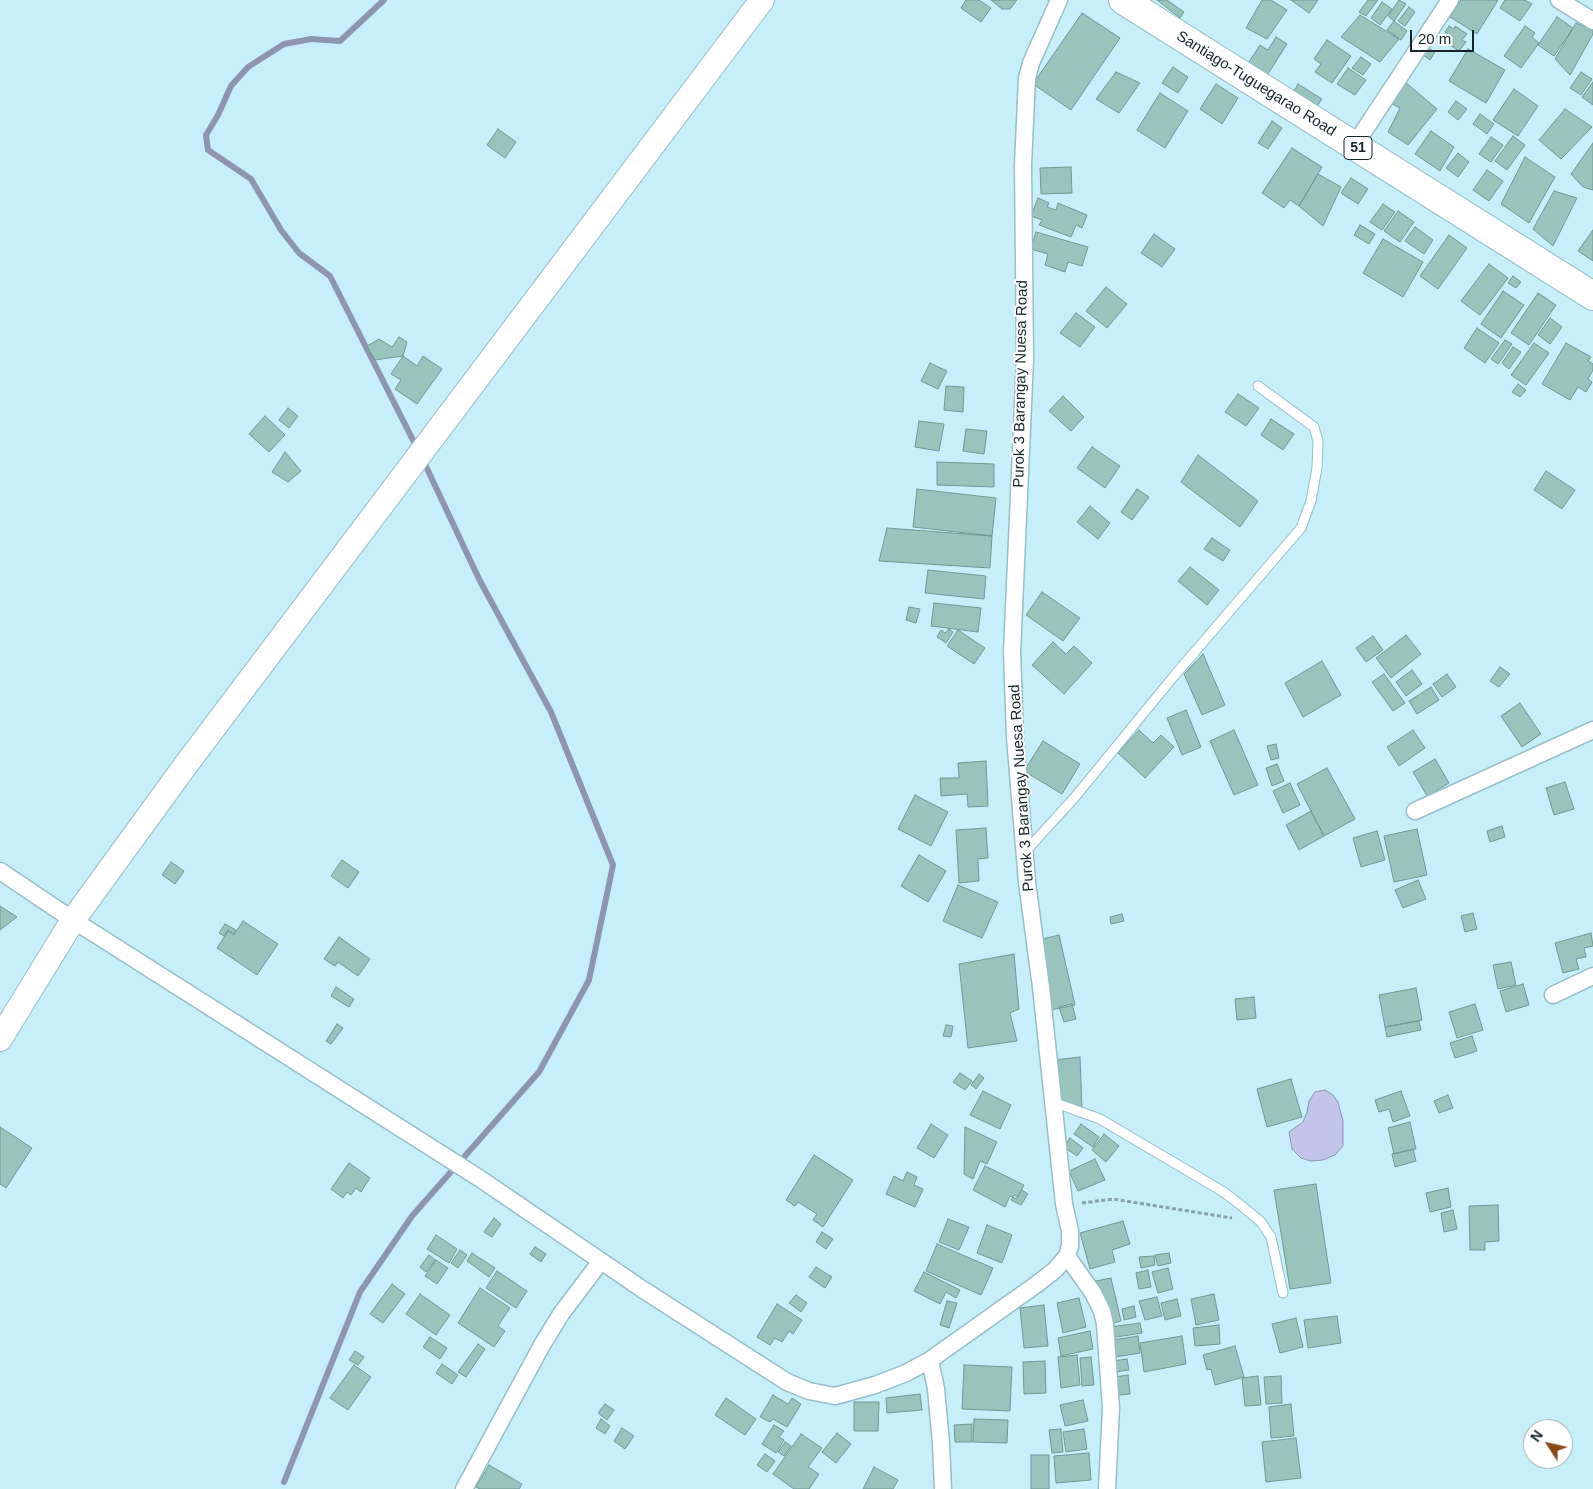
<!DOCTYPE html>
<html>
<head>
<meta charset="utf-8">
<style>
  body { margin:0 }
  #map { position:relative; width:1593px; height:1489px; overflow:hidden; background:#c7effb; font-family:Helvetica,sans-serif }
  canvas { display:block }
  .north { position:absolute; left:1523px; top:1419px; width:50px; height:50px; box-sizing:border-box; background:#fff; border:1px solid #a1a8a9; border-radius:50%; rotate:305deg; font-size:14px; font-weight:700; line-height:20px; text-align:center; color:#152529 }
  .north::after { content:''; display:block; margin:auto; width:18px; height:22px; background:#8a4915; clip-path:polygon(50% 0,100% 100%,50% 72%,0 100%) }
  .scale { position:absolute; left:1410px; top:30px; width:64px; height:22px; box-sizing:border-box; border:2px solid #152529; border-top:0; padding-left:6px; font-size:15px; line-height:18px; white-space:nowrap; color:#152529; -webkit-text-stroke:4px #fff; paint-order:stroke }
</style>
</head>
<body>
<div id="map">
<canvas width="1593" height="1489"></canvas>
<div class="north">N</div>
<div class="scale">20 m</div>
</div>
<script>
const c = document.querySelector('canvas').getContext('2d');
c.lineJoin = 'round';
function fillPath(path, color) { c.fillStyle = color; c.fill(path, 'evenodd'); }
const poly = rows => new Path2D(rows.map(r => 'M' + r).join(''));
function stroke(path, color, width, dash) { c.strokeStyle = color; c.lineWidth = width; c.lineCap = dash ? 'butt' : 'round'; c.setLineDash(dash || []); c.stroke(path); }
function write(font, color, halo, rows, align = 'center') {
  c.font = font + ' Helvetica,sans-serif'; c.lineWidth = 4; c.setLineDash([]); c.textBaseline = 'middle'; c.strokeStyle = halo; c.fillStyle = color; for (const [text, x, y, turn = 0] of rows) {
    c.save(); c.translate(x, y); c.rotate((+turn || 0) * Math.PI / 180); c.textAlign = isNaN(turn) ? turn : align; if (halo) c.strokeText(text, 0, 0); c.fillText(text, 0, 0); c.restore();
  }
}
const water = poly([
  [1325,1090,1333,1095,1338,1102,1343,1121,1343,1146,1335,1155,1323,1160,1311,1161,1301,1158,1292,1149,1289,1132,1303,1122,1307,1112,1309,1101,1315,1092,1325,1090]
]);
fillPath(water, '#c3c4ea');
stroke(water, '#8f94b0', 1);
stroke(poly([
  [384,0,340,41,311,39,284,44,248,67,231,86,218,115,206,135,208,150,251,179,281,230,299,253,330,276,417,448],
  [284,1482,360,1292,412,1216,539,1072,589,980,613,865,551,712,479,579,423,460]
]), '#8f94b0', 6);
const building = poly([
  [966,0,979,0,991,8,981,22,961,8,966,0],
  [991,0,1017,0,1010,9,1002,9,991,0],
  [1157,0,1167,0,1184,12,1180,18,1157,0],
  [1262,0,1271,0,1287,10,1267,39,1246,28,1262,0],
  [1291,0,1318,0,1309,13,1291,0],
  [1368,0,1378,0,1366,16,1359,12,1368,0],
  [1399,0,1406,4,1394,21,1388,16,1399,0],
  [1461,0,1498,0,1477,34,1450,17,1461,0],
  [1505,0,1525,0,1532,4,1520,21,1500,8,1505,0],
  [1382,2,1392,9,1380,25,1371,18,1382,2],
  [1409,7,1415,12,1405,26,1398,21,1409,7],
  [1082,13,1120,38,1071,110,1033,84,1082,13],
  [1360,15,1399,39,1380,62,1341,37,1360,15],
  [1557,17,1573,28,1554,56,1538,45,1557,17],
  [1394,21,1407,31,1401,40,1387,30,1394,21],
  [1576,23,1593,30,1593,34,1570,75,1555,59,1576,23],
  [1449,26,1454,29,1455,26,1467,34,1462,40,1466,42,1459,51,1444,41,1449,35,1445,32,1449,26],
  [1525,26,1535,33,1532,37,1539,43,1521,68,1504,56,1525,26],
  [1276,37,1287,44,1266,77,1247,65,1260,45,1268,50,1276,37],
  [1327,40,1351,56,1332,83,1315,72,1321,64,1314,59,1327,40],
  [1427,47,1435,52,1430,60,1422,54,1427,47],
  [1468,49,1505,70,1486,103,1449,81,1468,49],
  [1361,57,1371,64,1363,75,1352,68,1361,57],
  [1173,67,1188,77,1178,93,1162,83,1173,67],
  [1348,68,1366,80,1355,95,1337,84,1348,68],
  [1116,72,1140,83,1119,113,1096,99,1116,72],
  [1581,72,1592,79,1581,95,1570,88,1581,72],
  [1404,81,1437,109,1408,145,1388,132,1400,108,1390,103,1404,81],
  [1593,82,1593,105,1582,97,1593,82],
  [1216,84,1238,98,1222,124,1200,109,1216,84],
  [1298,84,1322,99,1315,109,1292,94,1298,84],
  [1514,89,1538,106,1518,136,1493,120,1514,89],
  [1160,93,1188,111,1165,148,1137,130,1160,93],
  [1456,101,1467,109,1458,120,1448,112,1456,101],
  [1565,109,1592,127,1561,159,1539,140,1565,109],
  [1480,114,1494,124,1487,134,1473,124,1480,114],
  [1272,121,1282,128,1268,149,1258,143,1272,121],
  [498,129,516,142,505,158,487,145,498,129],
  [1431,131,1454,147,1440,171,1415,154,1431,131],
  [1513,136,1525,145,1507,170,1495,161,1513,136],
  [1491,137,1503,145,1491,162,1479,154,1491,137],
  [1593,143,1593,190,1583,187,1571,174,1593,143],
  [1292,148,1322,167,1299,206,1290,200,1284,208,1262,193,1292,148],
  [1458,153,1469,162,1458,177,1446,168,1458,153],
  [1525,157,1555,177,1529,223,1501,204,1525,157],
  [1071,167,1072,193,1041,194,1040,168,1071,167],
  [1487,170,1503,181,1489,201,1473,190,1487,170],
  [1318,174,1341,187,1323,226,1299,206,1318,174],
  [1351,178,1368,189,1358,204,1341,193,1351,178],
  [1554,191,1577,198,1553,246,1533,229,1554,191],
  [1038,198,1049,203,1047,207,1056,210,1058,203,1087,215,1082,228,1076,225,1071,237,1039,225,1042,220,1031,216,1038,198],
  [1383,204,1395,212,1382,230,1370,222,1383,204],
  [1398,211,1414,222,1400,242,1384,231,1398,211],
  [1360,225,1375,234,1369,244,1354,235,1360,225],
  [1415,227,1433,240,1424,254,1405,241,1415,227],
  [1593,230,1593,261,1578,251,1593,230],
  [1036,232,1088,247,1082,266,1068,262,1065,272,1045,265,1048,254,1031,249,1036,232],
  [1154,234,1175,249,1162,267,1141,253,1154,234],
  [1449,235,1467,248,1438,289,1420,276,1449,235],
  [1383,239,1423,262,1403,297,1363,273,1383,239],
  [1489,264,1508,278,1480,315,1461,301,1489,264],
  [1513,276,1521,282,1516,288,1508,283,1513,276],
  [1106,287,1127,304,1107,328,1086,311,1106,287],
  [1503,291,1524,305,1501,338,1481,324,1503,291],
  [1538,293,1556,305,1529,345,1511,333,1538,293],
  [1076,313,1095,327,1080,347,1060,333,1076,313],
  [1550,318,1562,327,1550,344,1538,335,1550,318],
  [1477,328,1499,343,1485,363,1464,348,1477,328],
  [399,337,407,342,403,356,375,360,367,346,379,339,392,347,399,337],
  [1505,340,1512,344,1498,364,1491,359,1505,340],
  [1534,343,1549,353,1526,385,1511,375,1534,343],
  [1566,343,1591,357,1588,361,1593,364,1593,370,1588,379,1592,382,1586,392,1578,387,1570,400,1542,384,1566,343],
  [1513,347,1521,352,1509,369,1502,363,1513,347],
  [403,356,417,366,423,356,442,369,417,404,395,389,401,380,391,374,403,356],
  [930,363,947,371,938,389,921,381,930,363],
  [1518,384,1526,390,1520,397,1512,392,1518,384],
  [946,386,964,387,963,412,944,410,946,386],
  [1238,394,1259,408,1246,426,1225,412,1238,394],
  [1063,396,1084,417,1071,431,1049,411,1063,396],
  [288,408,298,416,289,428,279,420,288,408],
  [265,416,285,435,269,452,249,434,265,416],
  [1271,419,1294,434,1283,450,1261,435,1271,419],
  [919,421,944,424,939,451,915,447,919,421],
  [966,429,987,431,984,454,963,451,966,429],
  [1092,447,1120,466,1105,488,1077,468,1092,447],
  [285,452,301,471,288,482,272,472,285,452],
  [1198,455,1258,501,1240,527,1181,482,1198,455],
  [937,462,994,464,994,487,937,485,937,462],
  [1546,471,1575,490,1562,509,1534,490,1546,471],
  [917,489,996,498,992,536,913,527,917,489],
  [1137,489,1149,497,1132,520,1121,512,1137,489],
  [1090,506,1110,523,1098,539,1077,522,1090,506],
  [887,528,992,536,990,568,879,561,887,528],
  [1212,538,1230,550,1223,561,1204,549,1212,538],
  [1190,567,1219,590,1207,605,1178,581,1190,567],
  [928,570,986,576,984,599,925,593,928,570],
  [1042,592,1080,618,1063,641,1026,615,1042,592],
  [934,603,981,608,978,632,931,626,934,603],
  [909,607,920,609,916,623,906,620,909,607],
  [949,629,953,632,946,643,937,637,941,630,945,633,949,629],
  [958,630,985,648,974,664,947,646,958,630],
  [1406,635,1421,654,1391,678,1376,658,1406,635],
  [1373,636,1383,650,1366,662,1356,648,1373,636],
  [1053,642,1066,654,1074,646,1092,663,1064,694,1032,665,1053,642],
  [1203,654,1225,705,1202,715,1184,674,1203,654],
  [1322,661,1341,695,1303,717,1285,683,1322,661],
  [1500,667,1510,674,1499,687,1490,681,1500,667],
  [1412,670,1422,684,1406,696,1396,682,1412,670],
  [1384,674,1405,703,1393,711,1372,682,1384,674],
  [1447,674,1456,687,1442,697,1433,684,1447,674],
  [1431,687,1439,700,1417,714,1409,701,1431,687],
  [1520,703,1541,734,1522,747,1501,716,1520,703],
  [1186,710,1201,747,1182,755,1167,718,1186,710],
  [1139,730,1153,743,1161,735,1174,747,1145,778,1118,753,1139,730],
  [1234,730,1258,785,1234,795,1210,741,1234,730],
  [1413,730,1425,748,1399,766,1387,747,1413,730],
  [1043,741,1080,764,1062,794,1024,771,1043,741],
  [1276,744,1279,758,1271,760,1267,746,1276,744],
  [1435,759,1449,783,1427,796,1413,772,1435,759],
  [986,761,988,806,968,807,967,794,941,796,940,778,959,778,958,763,986,761],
  [1277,764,1284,781,1272,786,1266,768,1277,764],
  [1327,768,1355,819,1324,836,1297,784,1327,768],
  [1565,782,1574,809,1554,815,1546,788,1565,782],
  [1290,783,1300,805,1283,813,1273,791,1290,783],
  [915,795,948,812,931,846,898,829,915,795],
  [1311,811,1324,836,1299,850,1286,825,1311,811],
  [1502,826,1505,837,1490,842,1487,831,1502,826],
  [986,828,988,858,978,859,979,881,959,883,956,830,986,828],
  [1417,829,1427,875,1394,882,1384,836,1417,829],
  [1377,831,1385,860,1361,867,1353,838,1377,831],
  [919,855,946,871,928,902,901,886,919,855],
  [342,860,359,872,348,888,331,876,342,860],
  [171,862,184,871,175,884,162,875,171,862],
  [1418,880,1426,899,1403,908,1395,890,1418,880],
  [958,885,998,902,982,938,943,921,958,885],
  [0,906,17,917,0,930,0,906],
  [1473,913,1477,929,1465,932,1461,916,1473,913],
  [1122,914,1124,921,1111,924,1110,917,1122,914],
  [243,921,278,944,257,975,217,948,228,931,234,935,243,921],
  [225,924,236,930,234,934,228,930,224,936,219,933,225,924],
  [1591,933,1593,946,1584,948,1586,957,1576,959,1579,969,1563,973,1555,943,1591,933],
  [1059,935,1075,1005,1050,1010,1034,941,1059,935],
  [339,937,370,959,358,976,338,962,335,966,324,959,339,937],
  [1014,954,1019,1009,1010,1013,1017,1041,968,1048,959,964,1014,954],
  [1511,962,1516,985,1498,989,1493,965,1511,962],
  [1523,984,1529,1005,1506,1012,1500,991,1523,984],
  [336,987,354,999,349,1007,331,996,336,987],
  [1416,988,1422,1020,1385,1027,1379,995,1416,988],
  [1254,997,1256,1018,1237,1020,1235,999,1254,997],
  [1072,1004,1076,1019,1064,1022,1059,1007,1072,1004],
  [1475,1004,1483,1030,1457,1038,1449,1012,1475,1004],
  [1419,1021,1421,1030,1387,1037,1385,1027,1419,1021],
  [337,1024,343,1028,331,1044,326,1041,337,1024],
  [946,1025,953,1026,951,1037,943,1036,946,1025],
  [1472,1036,1477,1051,1455,1058,1450,1043,1472,1036],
  [1080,1057,1082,1108,1059,1099,1054,1060,1080,1057],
  [960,1073,972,1081,965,1090,953,1082,960,1073],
  [979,1074,984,1078,976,1089,971,1085,979,1074],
  [1291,1079,1302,1117,1267,1127,1257,1089,1291,1079],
  [983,1091,1011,1105,1000,1129,970,1115,983,1091],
  [1401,1091,1410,1116,1393,1122,1389,1109,1379,1112,1375,1100,1401,1091],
  [1448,1095,1453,1108,1439,1113,1434,1101,1448,1095],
  [1410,1122,1416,1149,1394,1154,1388,1128,1410,1122],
  [931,1124,948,1135,934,1158,917,1148,931,1124],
  [1081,1124,1099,1137,1093,1147,1074,1134,1081,1124],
  [0,1127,32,1148,6,1188,0,1184,0,1127],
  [965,1127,997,1142,987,1164,980,1161,973,1179,964,1174,965,1127],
  [1104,1134,1119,1146,1106,1162,1092,1150,1104,1134],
  [1070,1138,1083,1148,1077,1156,1064,1147,1070,1138],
  [1413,1149,1416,1161,1395,1167,1392,1154,1413,1149],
  [814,1155,853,1180,823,1227,813,1220,817,1214,798,1202,795,1206,786,1200,814,1155],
  [1095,1159,1105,1180,1078,1191,1069,1171,1095,1159],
  [349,1163,370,1178,361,1192,356,1188,351,1195,347,1192,343,1198,331,1189,349,1163],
  [985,1166,1024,1185,1017,1199,1010,1196,1005,1207,973,1190,985,1166],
  [907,1172,917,1177,914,1185,923,1189,915,1207,886,1194,894,1176,903,1181,907,1172],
  [1316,1184,1331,1283,1290,1289,1274,1190,1316,1184],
  [1448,1188,1451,1207,1430,1212,1426,1193,1448,1188],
  [1022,1190,1028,1194,1021,1205,1011,1200,1014,1195,1017,1197,1022,1190],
  [1498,1205,1499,1241,1485,1242,1485,1250,1470,1250,1469,1206,1498,1205],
  [1453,1210,1457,1229,1444,1232,1441,1213,1453,1210],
  [494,1218,501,1224,492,1237,484,1232,494,1218],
  [948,1219,969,1227,959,1250,939,1242,948,1219],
  [1123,1221,1130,1244,1112,1250,1115,1262,1090,1269,1080,1233,1123,1221],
  [987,1225,1012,1235,1002,1263,977,1253,987,1225],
  [822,1232,833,1239,826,1249,816,1242,822,1232],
  [436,1235,457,1249,449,1263,427,1249,436,1235],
  [937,1244,993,1268,981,1295,926,1271,937,1244],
  [535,1247,546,1254,541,1262,530,1254,535,1247],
  [460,1250,467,1255,458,1268,451,1263,460,1250],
  [472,1253,495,1268,489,1277,467,1261,472,1253],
  [1169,1253,1171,1263,1158,1266,1155,1255,1169,1253],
  [429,1255,435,1260,426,1272,420,1267,429,1255],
  [1154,1256,1155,1265,1141,1268,1139,1257,1154,1256],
  [436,1260,448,1268,437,1284,425,1276,436,1260],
  [816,1267,832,1277,825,1288,809,1277,816,1267],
  [1168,1268,1173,1289,1158,1293,1152,1272,1168,1268],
  [1148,1270,1151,1287,1139,1289,1136,1273,1148,1270],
  [497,1271,527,1291,516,1308,486,1288,497,1271],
  [924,1272,960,1290,956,1298,946,1292,940,1304,914,1291,924,1272],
  [1111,1278,1121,1321,1102,1326,1091,1282,1111,1278],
  [392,1284,405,1294,383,1323,370,1314,392,1284],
  [480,1288,510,1308,498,1326,505,1331,494,1347,458,1323,480,1288],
  [420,1294,450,1315,436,1335,406,1314,420,1294],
  [1214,1294,1219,1320,1196,1325,1191,1299,1214,1294],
  [796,1295,807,1303,801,1312,789,1303,796,1295],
  [1157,1297,1162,1316,1145,1320,1139,1301,1157,1297],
  [1079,1298,1086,1327,1063,1333,1057,1303,1079,1298],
  [1177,1299,1181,1316,1165,1320,1161,1303,1177,1299],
  [947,1301,957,1303,949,1328,940,1325,947,1301],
  [777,1304,802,1320,793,1334,789,1331,782,1342,775,1338,770,1345,757,1337,777,1304],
  [1044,1305,1048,1346,1024,1348,1020,1308,1044,1305],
  [1134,1306,1136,1317,1124,1320,1122,1309,1134,1306],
  [1337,1316,1341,1343,1308,1348,1304,1320,1337,1316],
  [1296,1318,1303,1347,1280,1353,1272,1324,1296,1318],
  [1140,1323,1142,1333,1103,1339,1102,1328,1140,1323],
  [1219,1325,1220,1344,1195,1346,1193,1328,1219,1325],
  [1090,1331,1093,1349,1061,1356,1058,1338,1090,1331],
  [1138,1336,1140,1353,1109,1358,1106,1341,1138,1336],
  [1182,1336,1186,1364,1144,1372,1140,1343,1182,1336],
  [430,1337,447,1348,440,1359,423,1347,430,1337],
  [478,1344,485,1349,466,1377,458,1372,478,1344],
  [1235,1346,1244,1377,1215,1385,1211,1369,1207,1370,1203,1355,1235,1346],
  [355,1351,364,1357,358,1365,349,1360,355,1351],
  [1077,1355,1080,1385,1061,1388,1058,1357,1077,1355],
  [1091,1357,1094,1385,1082,1386,1080,1358,1091,1357],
  [1127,1359,1129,1370,1107,1373,1106,1362,1127,1359],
  [1045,1361,1046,1393,1024,1394,1023,1362,1045,1361],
  [442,1364,458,1375,452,1384,436,1373,442,1364],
  [354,1365,371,1377,348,1410,330,1398,354,1365],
  [964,1365,1012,1367,1010,1411,962,1409,964,1365],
  [1128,1375,1130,1394,1110,1396,1108,1378,1128,1375],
  [1258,1376,1261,1405,1245,1406,1242,1378,1258,1376],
  [1281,1376,1282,1403,1266,1404,1264,1377,1281,1376],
  [920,1394,922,1410,887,1413,886,1398,920,1394],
  [773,1395,788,1404,792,1398,801,1404,787,1427,773,1419,770,1422,760,1417,773,1395],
  [726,1398,756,1419,745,1435,715,1415,726,1398],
  [1083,1400,1088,1421,1065,1426,1060,1405,1083,1400],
  [854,1402,879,1402,878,1431,854,1431,854,1402],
  [605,1404,614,1410,607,1420,598,1413,605,1404],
  [1291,1404,1294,1436,1271,1438,1269,1407,1291,1404],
  [601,1419,610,1426,605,1434,596,1428,601,1419],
  [974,1419,1008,1420,1007,1443,973,1442,974,1419],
  [972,1424,972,1442,955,1442,954,1425,972,1424],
  [774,1425,784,1431,779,1437,784,1440,776,1453,762,1444,774,1425],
  [622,1428,634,1436,625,1449,614,1441,622,1428],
  [1061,1429,1063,1452,1052,1453,1049,1430,1061,1429],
  [1084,1429,1087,1449,1066,1452,1063,1432,1084,1429],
  [837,1433,851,1444,836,1463,822,1452,837,1433],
  [801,1434,822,1448,808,1467,819,1474,809,1489,794,1489,773,1474,801,1434],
  [1296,1438,1301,1478,1266,1482,1262,1442,1296,1438],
  [785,1442,791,1446,784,1456,778,1452,785,1442],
  [1089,1453,1091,1480,1056,1483,1054,1456,1089,1453],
  [765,1454,775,1461,767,1472,757,1465,765,1454],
  [1031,1455,1049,1455,1049,1489,1031,1489,1031,1455],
  [489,1465,522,1484,519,1489,480,1489,476,1487,489,1465],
  [874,1467,898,1480,893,1489,863,1489,874,1467]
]);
fillPath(building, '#99c3bd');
stroke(building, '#709993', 1);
const service = poly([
  [1025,852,1075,797,1174,676,1301,528,1311,501,1317,468,1318,441,1314,427,1258,386],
  [1053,1102,1100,1119,1222,1191,1237,1202,1261,1222,1271,1237,1283,1293]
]);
const minor = poly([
  [1559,0,1593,21],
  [1354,146,1450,0],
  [1415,811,1593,730],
  [0,871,73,920,479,1178,601,1261],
  [1553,995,1593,976],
  [1067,1256,1093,1293,1102,1311,1105,1324,1111,1408,1107,1489],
  [930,1360,936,1389,941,1443,943,1489],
  [464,1489,542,1345,561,1314,601,1261,642,1289,787,1382,809,1391,835,1396,875,1385,906,1373,930,1360,1037,1284,1055,1270,1067,1256,1070,1246,1070,1231,1064,1204,1041,987,1027,882,1015,737,1012,652,1025,360,1023,165,1027,78,1031,63,1059,0]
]);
const secondary = poly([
  [0,1039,73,920,185,766,762,0]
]);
const trunk = poly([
  [1123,0,1593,296]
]);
stroke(service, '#97beca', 11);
stroke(minor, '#97beca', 19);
stroke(secondary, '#97beca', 26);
stroke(trunk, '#97beca', 30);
stroke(poly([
  [1082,1203,1113,1199,1232,1218]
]), '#83a2ab', 3, [4, 2.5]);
stroke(service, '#fff', 9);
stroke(minor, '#fff', 16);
stroke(secondary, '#fff', 24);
stroke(trunk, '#fff', 28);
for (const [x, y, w] of [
  [1358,148,28]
]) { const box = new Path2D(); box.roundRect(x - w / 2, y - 11.5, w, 23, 4); c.fillStyle = '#fff'; c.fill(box); stroke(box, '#152529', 1); }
write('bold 14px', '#152529', null, [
  ["51",1358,148]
]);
write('15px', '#152529', '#fff', [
  ["Santiago-Tuguegarao Road",1256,84,32],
  ["Purok 3 Barangay Nuesa Road",1021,384,-89],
  ["Purok 3 Barangay Nuesa Road",1022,788,-94]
]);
</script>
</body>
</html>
